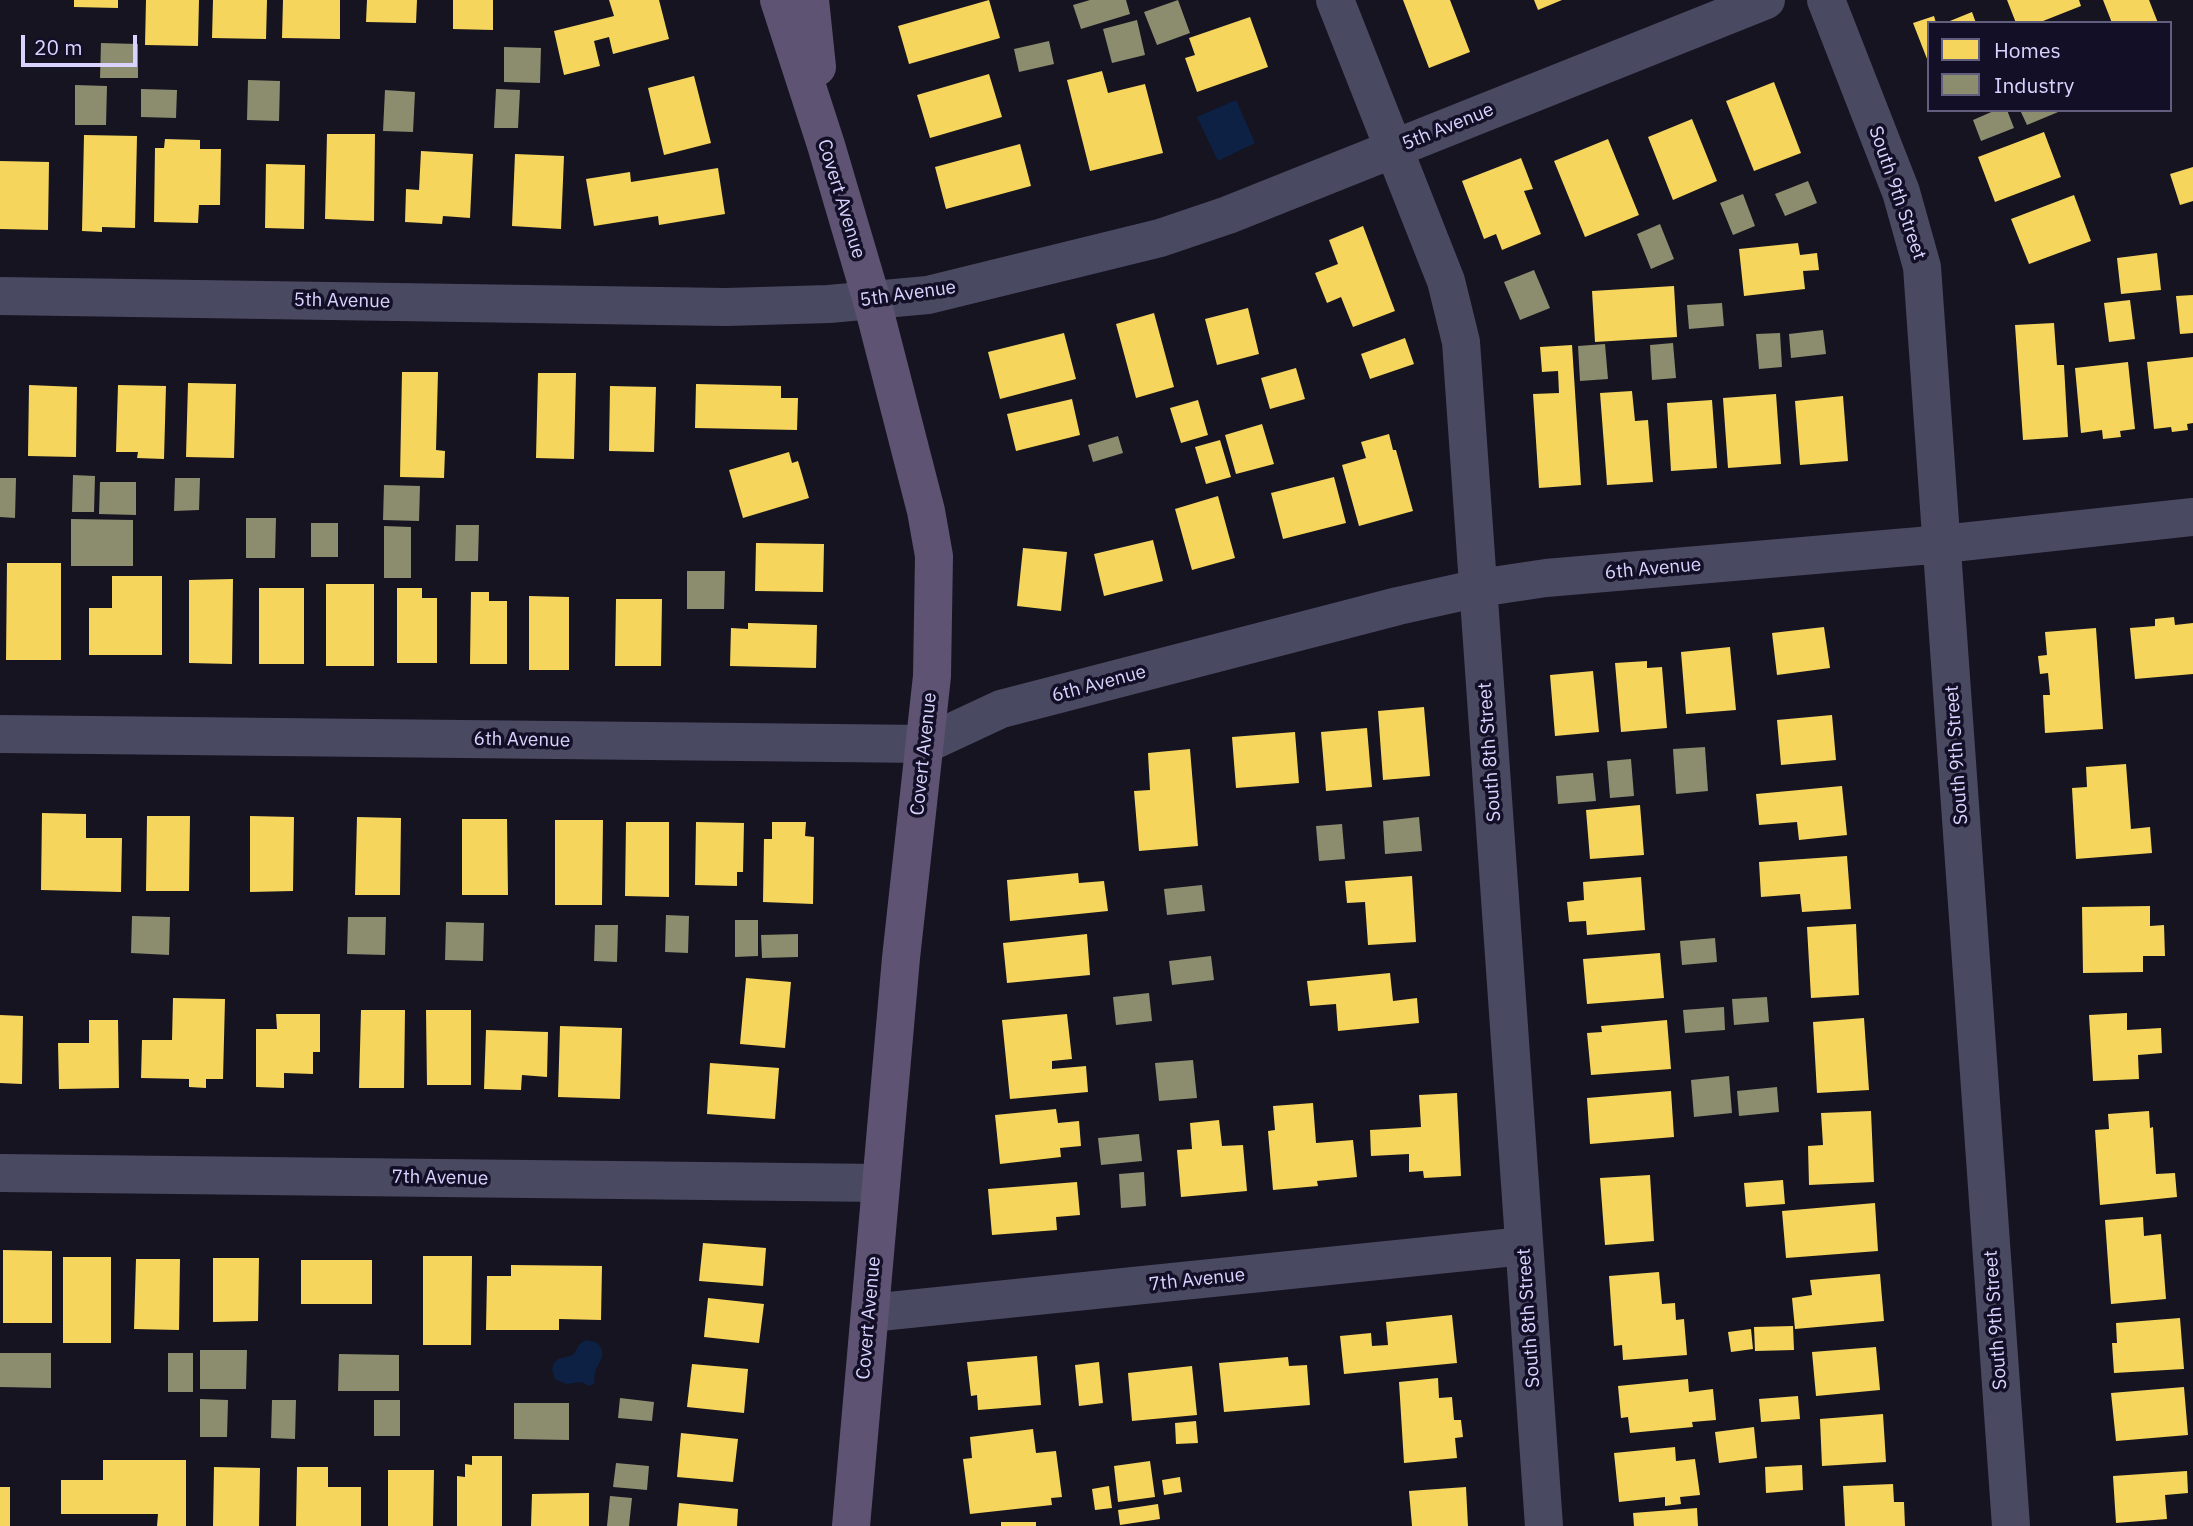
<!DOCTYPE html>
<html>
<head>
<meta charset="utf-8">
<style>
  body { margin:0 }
  #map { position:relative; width:2193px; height:1526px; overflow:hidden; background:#161421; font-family:"IBM Plex Sans",sans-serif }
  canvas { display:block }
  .legend { position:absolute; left:1927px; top:21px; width:245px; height:91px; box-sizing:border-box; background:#130f26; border:2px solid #625e7d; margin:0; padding:9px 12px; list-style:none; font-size:21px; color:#d9d4ff }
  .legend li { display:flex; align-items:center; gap:14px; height:35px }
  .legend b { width:35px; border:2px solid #625e7d }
  .scale { position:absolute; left:21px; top:35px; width:116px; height:32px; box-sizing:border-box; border:4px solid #d9d4ff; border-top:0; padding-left:9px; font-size:21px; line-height:24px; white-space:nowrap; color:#d9d4ff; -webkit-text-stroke:5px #130f26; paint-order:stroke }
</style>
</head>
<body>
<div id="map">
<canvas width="2193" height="1526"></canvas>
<ul class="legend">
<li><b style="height:19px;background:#f6d55c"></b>Homes</li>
<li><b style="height:19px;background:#8c8c6e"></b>Industry</li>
</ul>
<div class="scale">20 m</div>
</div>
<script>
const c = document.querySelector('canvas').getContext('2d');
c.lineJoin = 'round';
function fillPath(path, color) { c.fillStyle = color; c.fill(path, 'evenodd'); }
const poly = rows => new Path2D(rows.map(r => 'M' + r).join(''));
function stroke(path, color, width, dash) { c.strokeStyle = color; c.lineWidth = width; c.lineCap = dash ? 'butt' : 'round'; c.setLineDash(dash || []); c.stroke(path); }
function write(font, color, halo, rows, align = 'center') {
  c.font = font + ' "IBM Plex Sans",sans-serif'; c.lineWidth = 7; c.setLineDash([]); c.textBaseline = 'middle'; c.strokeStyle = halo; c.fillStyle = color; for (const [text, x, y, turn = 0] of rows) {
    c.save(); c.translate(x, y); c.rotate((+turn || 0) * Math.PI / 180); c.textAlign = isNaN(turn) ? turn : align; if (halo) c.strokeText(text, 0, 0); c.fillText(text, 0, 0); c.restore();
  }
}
fillPath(poly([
  [1236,100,1255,143,1218,161,1197,117],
  [586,1340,598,1343,602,1350,602,1357,595,1372,594,1384,589,1386,582,1382,566,1384,555,1379,552,1369,554,1363,558,1359,573,1355,580,1344]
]), '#0d2144');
fillPath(poly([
  [74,0,118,0,118,8,74,7],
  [146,0,199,0,198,46,145,45],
  [213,0,267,0,266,39,212,38],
  [283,0,340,0,340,39,282,38],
  [367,0,417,0,416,23,366,22],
  [453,0,493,0,493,30,453,29],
  [609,0,659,0,669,39,613,54,609,37,594,41,600,66,564,75,554,31,614,16],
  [989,0,1000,38,909,64,898,26],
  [1403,0,1450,0,1470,52,1429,68],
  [1534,0,1562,0,1538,10],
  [2007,0,2079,0,2081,6,2038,23,2016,23],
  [2103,0,2149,0,2158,23,2112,23],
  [1972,12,1976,23,1945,23],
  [1934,16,1936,23,1929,23,1929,64,1913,23],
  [1250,17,1268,67,1197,92,1185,58,1195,55,1189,38],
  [1102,71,1108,93,1145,84,1163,153,1090,171,1067,80],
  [989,74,1002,117,930,138,917,95],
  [694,76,711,143,664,155,648,88],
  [1774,82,1801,153,1754,171,1726,101],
  [1692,119,1717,181,1673,200,1648,137],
  [2044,132,2061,177,1995,202,1978,157],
  [327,134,375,134,374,221,325,219],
  [84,135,137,136,135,228,102,227,102,232,82,231],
  [165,139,200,140,200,149,221,149,220,205,199,205,198,223,154,222,155,148,164,148],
  [1608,139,1639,215,1585,237,1554,161],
  [1020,144,1031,186,946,209,935,167],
  [421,151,473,154,470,218,443,216,442,224,405,222,406,189,419,190],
  [515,154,564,156,561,229,512,226],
  [1521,158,1533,189,1524,191,1541,234,1502,250,1496,234,1484,239,1462,181],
  [0,161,49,162,48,230,0,229],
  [266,164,305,165,304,229,265,228],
  [2193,167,2193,201,2180,205,2170,174],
  [718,168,725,214,659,225,658,216,594,226,586,179,630,172,631,182],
  [2074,195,2091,241,2029,264,2011,219],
  [1363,226,1395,311,1353,327,1341,297,1327,303,1315,273,1338,264,1329,240],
  [1798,243,1800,255,1817,253,1819,270,1803,271,1805,289,1744,296,1739,249],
  [2157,253,2161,290,2121,294,2117,258],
  [1674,286,1677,337,1595,342,1592,291],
  [2193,295,2193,333,2180,334,2176,296],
  [2130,300,2135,339,2109,342,2104,303],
  [1248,308,1259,354,1217,365,1205,319],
  [1154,313,1174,387,1136,398,1116,324],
  [2054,323,2057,365,2064,365,2068,437,2023,440,2015,325],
  [1064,333,1076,379,1000,399,988,352],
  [1405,338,1414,364,1370,379,1361,354],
  [1572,345,1581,485,1539,488,1533,394,1559,393,1558,371,1542,372,1540,347],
  [2193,357,2193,423,2187,424,2188,430,2172,432,2171,427,2154,429,2147,362],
  [2128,362,2135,429,2120,431,2121,437,2103,439,2102,430,2081,433,2075,368],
  [1296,368,1305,399,1270,409,1261,378],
  [402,372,438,372,436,450,445,451,444,478,400,477],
  [538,373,576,373,574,459,536,458],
  [188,383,236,384,234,458,186,457],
  [696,384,781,386,781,398,798,398,797,430,695,428],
  [29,385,77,387,76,457,28,456],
  [118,385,166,386,164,459,137,458,138,452,116,452],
  [610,386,656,387,654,452,609,451],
  [1632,391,1635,421,1648,420,1653,482,1607,485,1600,393],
  [1776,394,1781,464,1728,468,1723,398],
  [1843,396,1848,461,1800,465,1795,401],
  [1072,399,1080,435,1016,451,1007,414],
  [1198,400,1208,435,1181,443,1170,408],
  [1712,400,1717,468,1671,471,1667,403],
  [1262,424,1274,464,1236,474,1225,435],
  [1389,434,1393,450,1396,450,1413,511,1359,526,1342,465,1366,458,1361,442],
  [1220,440,1231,477,1206,484,1195,447],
  [789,452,792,463,798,461,809,498,743,518,729,470],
  [1334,477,1346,523,1283,539,1271,493],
  [1218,496,1235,558,1192,570,1175,509],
  [1153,540,1163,581,1104,596,1094,554],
  [756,543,824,544,823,592,755,591],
  [1023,548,1067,552,1061,611,1017,606],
  [7,563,61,563,61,660,6,660],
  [112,576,162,576,162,655,89,655,89,608,112,608],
  [233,579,232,664,189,663,189,580],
  [326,584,374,584,374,666,326,666],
  [259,588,304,588,304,664,259,664],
  [397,588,422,588,422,598,437,598,437,663,397,663],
  [471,592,489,592,489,601,507,601,507,664,470,664],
  [529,596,569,597,569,670,529,670],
  [616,599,662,599,661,666,615,666],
  [2174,617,2175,625,2193,623,2193,674,2135,679,2130,628,2155,626,2155,619],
  [748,623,817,625,816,668,730,666,731,628,748,629],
  [1824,627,1830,668,1777,675,1772,633],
  [2096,628,2103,729,2045,733,2043,695,2050,695,2048,673,2040,674,2038,656,2047,655,2045,632],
  [1730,647,1736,710,1686,714,1681,652],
  [1647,661,1647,668,1662,667,1667,728,1621,732,1615,663],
  [1593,671,1599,732,1555,736,1550,675],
  [1424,707,1430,776,1383,780,1378,711],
  [1832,715,1836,760,1781,765,1777,720],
  [1367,728,1372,787,1326,791,1321,732],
  [1295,732,1299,783,1236,788,1232,737],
  [1190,749,1198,846,1139,851,1134,791,1150,790,1148,753],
  [2126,764,2131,829,2150,827,2152,853,2076,859,2072,788,2087,787,2086,767],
  [1842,786,1847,835,1799,840,1797,822,1759,825,1756,794],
  [1640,805,1644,855,1590,859,1586,810],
  [42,813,86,814,86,838,122,838,121,892,41,890],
  [147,816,190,816,189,891,146,891],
  [250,816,294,817,293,891,250,892],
  [357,817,401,818,400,895,355,895],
  [462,819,507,819,508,895,462,895],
  [555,820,603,820,602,905,555,905],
  [626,822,669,822,669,897,625,896],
  [696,822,744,823,743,872,737,872,737,886,695,885],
  [772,822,806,822,805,836,814,837,813,904,763,902,764,839,772,839],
  [1847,856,1851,909,1802,912,1800,894,1761,897,1759,862],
  [1078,873,1079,883,1104,881,1108,911,1010,921,1007,880],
  [1412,876,1416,942,1368,945,1365,902,1347,903,1345,881],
  [1641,877,1645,930,1587,935,1586,921,1569,922,1567,902,1584,900,1583,882],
  [2150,906,2150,926,2164,925,2165,956,2143,956,2143,972,2083,973,2082,907],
  [1856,924,1859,995,1811,998,1807,927],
  [1087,934,1090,975,1007,983,1003,943],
  [1660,953,1664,998,1587,1004,1583,959],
  [1390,973,1393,1001,1417,998,1419,1023,1338,1031,1336,1004,1310,1006,1307,981],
  [746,978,791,982,785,1048,740,1044],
  [173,998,225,999,223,1079,206,1079,206,1088,189,1087,189,1079,141,1078,142,1040,172,1040],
  [361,1010,405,1010,404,1088,359,1088],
  [426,1010,471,1010,471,1085,427,1085],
  [2127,1013,2127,1030,2161,1028,2162,1053,2138,1055,2139,1079,2093,1081,2089,1015],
  [276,1014,320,1014,320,1052,313,1052,313,1074,284,1073,284,1088,256,1087,256,1029,277,1029],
  [1067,1014,1072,1059,1052,1061,1052,1069,1086,1066,1088,1092,1010,1099,1002,1020],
  [0,1015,23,1016,22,1084,0,1083],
  [1864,1018,1869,1090,1817,1093,1813,1022],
  [89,1020,118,1020,119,1088,59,1089,58,1043,89,1043],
  [1667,1020,1671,1069,1591,1075,1587,1033,1602,1032,1601,1026],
  [560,1026,622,1028,620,1099,558,1097],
  [486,1030,548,1032,547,1077,522,1075,521,1090,484,1089],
  [710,1063,779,1068,775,1119,707,1114],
  [1671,1091,1674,1137,1590,1144,1587,1098],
  [1457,1093,1461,1176,1424,1178,1423,1171,1409,1172,1409,1154,1371,1156,1370,1130,1421,1127,1419,1095],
  [1313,1103,1316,1143,1353,1140,1357,1177,1317,1181,1318,1186,1273,1190,1268,1131,1275,1130,1273,1106],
  [1056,1109,1058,1123,1079,1121,1081,1146,1060,1148,1061,1157,1000,1164,995,1115],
  [1871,1111,1874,1182,1809,1185,1808,1146,1823,1145,1821,1113],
  [2149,1111,2150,1128,2153,1127,2156,1174,2175,1173,2177,1197,2100,1205,2095,1130,2109,1129,2108,1114],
  [1219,1120,1222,1146,1243,1145,1247,1191,1181,1197,1177,1150,1192,1149,1190,1123],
  [1650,1175,1654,1241,1605,1245,1600,1178],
  [1783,1180,1785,1204,1746,1207,1744,1183],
  [1077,1182,1080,1215,1056,1217,1057,1230,992,1235,988,1189],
  [1875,1203,1878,1251,1786,1258,1782,1211],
  [2143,1217,2144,1236,2161,1234,2166,1299,2111,1304,2105,1220],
  [703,1243,766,1248,763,1286,699,1281],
  [3,1250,52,1251,52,1323,3,1323],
  [423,1256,472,1256,471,1345,423,1345],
  [63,1257,111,1257,111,1343,63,1343],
  [213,1258,259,1258,258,1321,213,1322],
  [136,1259,180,1259,179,1330,134,1329],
  [301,1260,372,1260,372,1304,301,1304],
  [511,1265,602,1266,601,1320,559,1319,559,1330,486,1330,487,1276,511,1276],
  [1659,1272,1662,1304,1675,1303,1676,1320,1684,1319,1687,1355,1623,1360,1622,1345,1614,1346,1609,1276],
  [1880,1274,1884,1321,1795,1329,1792,1298,1812,1295,1810,1280],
  [708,1298,764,1304,759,1343,704,1337],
  [1452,1315,1457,1363,1344,1374,1340,1336,1371,1333,1372,1346,1388,1345,1386,1322],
  [2180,1318,2184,1369,2114,1373,2112,1343,2117,1343,2116,1323],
  [1793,1326,1794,1350,1755,1351,1754,1327],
  [1751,1329,1753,1349,1731,1352,1728,1332],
  [1876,1347,1880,1390,1816,1396,1812,1352],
  [1037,1356,1041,1405,978,1410,977,1395,971,1396,967,1362],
  [1288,1357,1289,1366,1307,1365,1310,1405,1224,1412,1219,1363],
  [1099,1362,1103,1403,1079,1406,1075,1365],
  [692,1364,748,1369,744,1413,687,1407],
  [1192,1366,1197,1415,1132,1421,1128,1373],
  [1438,1378,1439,1398,1452,1397,1454,1420,1461,1420,1463,1437,1455,1438,1457,1458,1404,1463,1399,1382],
  [1688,1379,1689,1392,1713,1389,1716,1420,1692,1422,1693,1427,1630,1433,1628,1417,1621,1418,1618,1386],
  [2184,1387,2188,1435,2116,1441,2111,1393],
  [1798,1396,1800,1419,1761,1422,1759,1399],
  [1883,1414,1886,1462,1822,1466,1820,1419],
  [1196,1421,1198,1443,1176,1444,1175,1423],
  [1754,1427,1757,1458,1719,1463,1715,1432],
  [1033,1429,1036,1453,1056,1451,1062,1497,1051,1498,1052,1505,970,1514,963,1459,972,1458,970,1437],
  [681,1433,738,1439,733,1482,677,1477],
  [1675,1447,1676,1461,1695,1459,1700,1495,1680,1497,1681,1504,1665,1506,1665,1497,1619,1502,1614,1453],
  [472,1456,502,1456,502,1526,457,1526,457,1476,465,1477,465,1464,472,1465],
  [103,1460,186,1460,186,1526,157,1526,158,1514,61,1514,61,1480,103,1480],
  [1150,1461,1155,1497,1118,1502,1114,1466],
  [1802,1465,1803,1490,1766,1493,1765,1467],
  [214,1467,260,1468,259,1526,213,1526],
  [297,1467,328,1467,328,1487,361,1487,361,1526,296,1526],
  [388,1470,434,1470,433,1526,388,1526],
  [2187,1471,2188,1493,2165,1495,2167,1519,2116,1523,2113,1476],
  [1180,1477,1182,1492,1164,1495,1162,1480],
  [1893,1484,1894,1502,1904,1502,1905,1526,1845,1526,1843,1486],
  [1109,1486,1112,1508,1095,1510,1092,1489],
  [0,1487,10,1487,10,1526,0,1526],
  [1466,1487,1468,1526,1412,1526,1409,1491],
  [589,1493,589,1526,531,1526,532,1494],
  [679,1503,738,1509,737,1526,677,1526],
  [1158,1504,1160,1519,1120,1525,1118,1510],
  [1697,1508,1698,1526,1634,1526,1633,1513],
  [1001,1522,1036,1522,1036,1526,1001,1526]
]), '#f6d55c');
fillPath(poly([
  [1090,0,1126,0,1130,14,1081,29,1073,5],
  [1178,0,1190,33,1157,45,1144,12],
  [1137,20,1145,55,1112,63,1103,29],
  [1049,41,1054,64,1019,72,1014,49],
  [101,43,138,44,138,78,100,78],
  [504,47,541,48,540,83,504,82],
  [248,80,280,81,279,121,247,120],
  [75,85,107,86,106,125,75,125],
  [141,89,177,90,176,118,141,117],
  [496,89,520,90,518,128,494,128],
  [385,90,415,92,413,132,383,131],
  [1996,110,2007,110,2014,128,1981,141,1973,120],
  [2020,110,2063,110,2027,125],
  [1808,181,1817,203,1785,216,1775,194],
  [1743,194,1755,226,1733,235,1720,203],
  [1660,224,1674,259,1651,269,1637,234],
  [1534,270,1550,308,1520,320,1504,282],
  [1722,303,1724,326,1689,329,1687,305],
  [1823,330,1826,354,1791,358,1789,334],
  [1780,333,1782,367,1759,369,1756,334],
  [1673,343,1676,378,1652,380,1650,345],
  [1605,344,1608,379,1580,381,1578,346],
  [1118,436,1123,453,1093,462,1088,445],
  [73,475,95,476,94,512,72,512],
  [0,478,16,478,15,518,0,517],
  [175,478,200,478,199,510,174,511],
  [100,482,136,482,136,515,99,514],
  [384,485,420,486,419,521,383,520],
  [246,518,276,518,275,558,246,558],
  [71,519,133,520,133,566,71,566],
  [311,523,338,523,338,557,311,557],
  [456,525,479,525,478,561,455,561],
  [384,526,411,527,411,578,384,578],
  [687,571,725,571,724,609,687,609],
  [1705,747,1708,791,1676,794,1673,749],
  [1631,759,1634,796,1610,798,1607,761],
  [1593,773,1596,801,1558,804,1556,776],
  [1419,817,1422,851,1385,854,1383,821],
  [1342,824,1345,859,1319,861,1316,826],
  [1202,885,1205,911,1167,915,1164,889],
  [666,915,689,916,688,953,665,952],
  [132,916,170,917,169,955,131,953],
  [348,917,386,917,385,955,347,954],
  [735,920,758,920,758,956,735,957],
  [446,922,484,923,483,961,445,960],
  [595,925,618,925,617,962,594,961],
  [798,934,798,957,762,958,761,935],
  [1715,938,1717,962,1682,965,1680,941],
  [1211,956,1214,980,1172,985,1169,961],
  [1149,993,1152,1021,1116,1025,1113,997],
  [1767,997,1769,1022,1734,1025,1732,999],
  [1724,1007,1725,1030,1685,1033,1683,1010],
  [1193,1060,1197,1098,1159,1101,1155,1063],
  [1729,1076,1732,1113,1694,1117,1691,1080],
  [1777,1087,1779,1112,1739,1116,1737,1091],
  [1139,1134,1142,1161,1101,1165,1098,1138],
  [1144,1172,1146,1206,1121,1208,1119,1174],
  [200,1350,247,1350,246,1389,200,1389],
  [0,1353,51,1353,51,1388,0,1387],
  [168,1353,193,1353,193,1392,168,1392],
  [339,1354,399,1355,399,1391,338,1391],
  [620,1398,654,1402,652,1421,618,1418],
  [200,1399,228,1400,227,1437,200,1437],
  [272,1400,296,1400,295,1439,271,1438],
  [374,1400,400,1400,400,1436,374,1436],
  [514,1403,569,1403,569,1440,514,1439],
  [616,1463,649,1466,647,1490,613,1487],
  [610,1496,632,1498,629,1526,607,1526]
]), '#8c8c6e');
stroke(poly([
  [1335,0,1446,281,1461,342,1544,1526],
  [1826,0,1901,192,1922,267,2011,1526],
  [0,296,726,307,829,304,928,295,1160,238,1228,215,1766,0],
  [0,734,926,744,1001,709,1398,606,1479,588,1546,578,1943,544,2193,517],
  [0,1173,881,1183],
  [870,1313,1524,1246]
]), '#4a4962', 38);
stroke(poly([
  [779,0,826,145,872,301,926,511,934,556,932,676,901,958,851,1526],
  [810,0,817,67]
]), '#5e5373', 38);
write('19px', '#d9d4ff', '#130f26', [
  ["5th Avenue",1448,127,-22],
  ["South 9th Street",1897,193,71],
  ["Covert Avenue",841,199,73],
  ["5th Avenue",908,294,-8],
  ["5th Avenue",342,301,1],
  ["6th Avenue",1653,569,-5],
  ["6th Avenue",1099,684,-15],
  ["6th Avenue",522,740,1],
  ["South 8th Street",1490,752,-94],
  ["Covert Avenue",924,754,-84],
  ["South 9th Street",1957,755,-94],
  ["7th Avenue",440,1178,1],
  ["7th Avenue",1197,1280,-6],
  ["Covert Avenue",869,1318,-85],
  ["South 8th Street",1529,1318,-94],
  ["South 9th Street",1996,1320,-94]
]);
</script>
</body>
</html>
